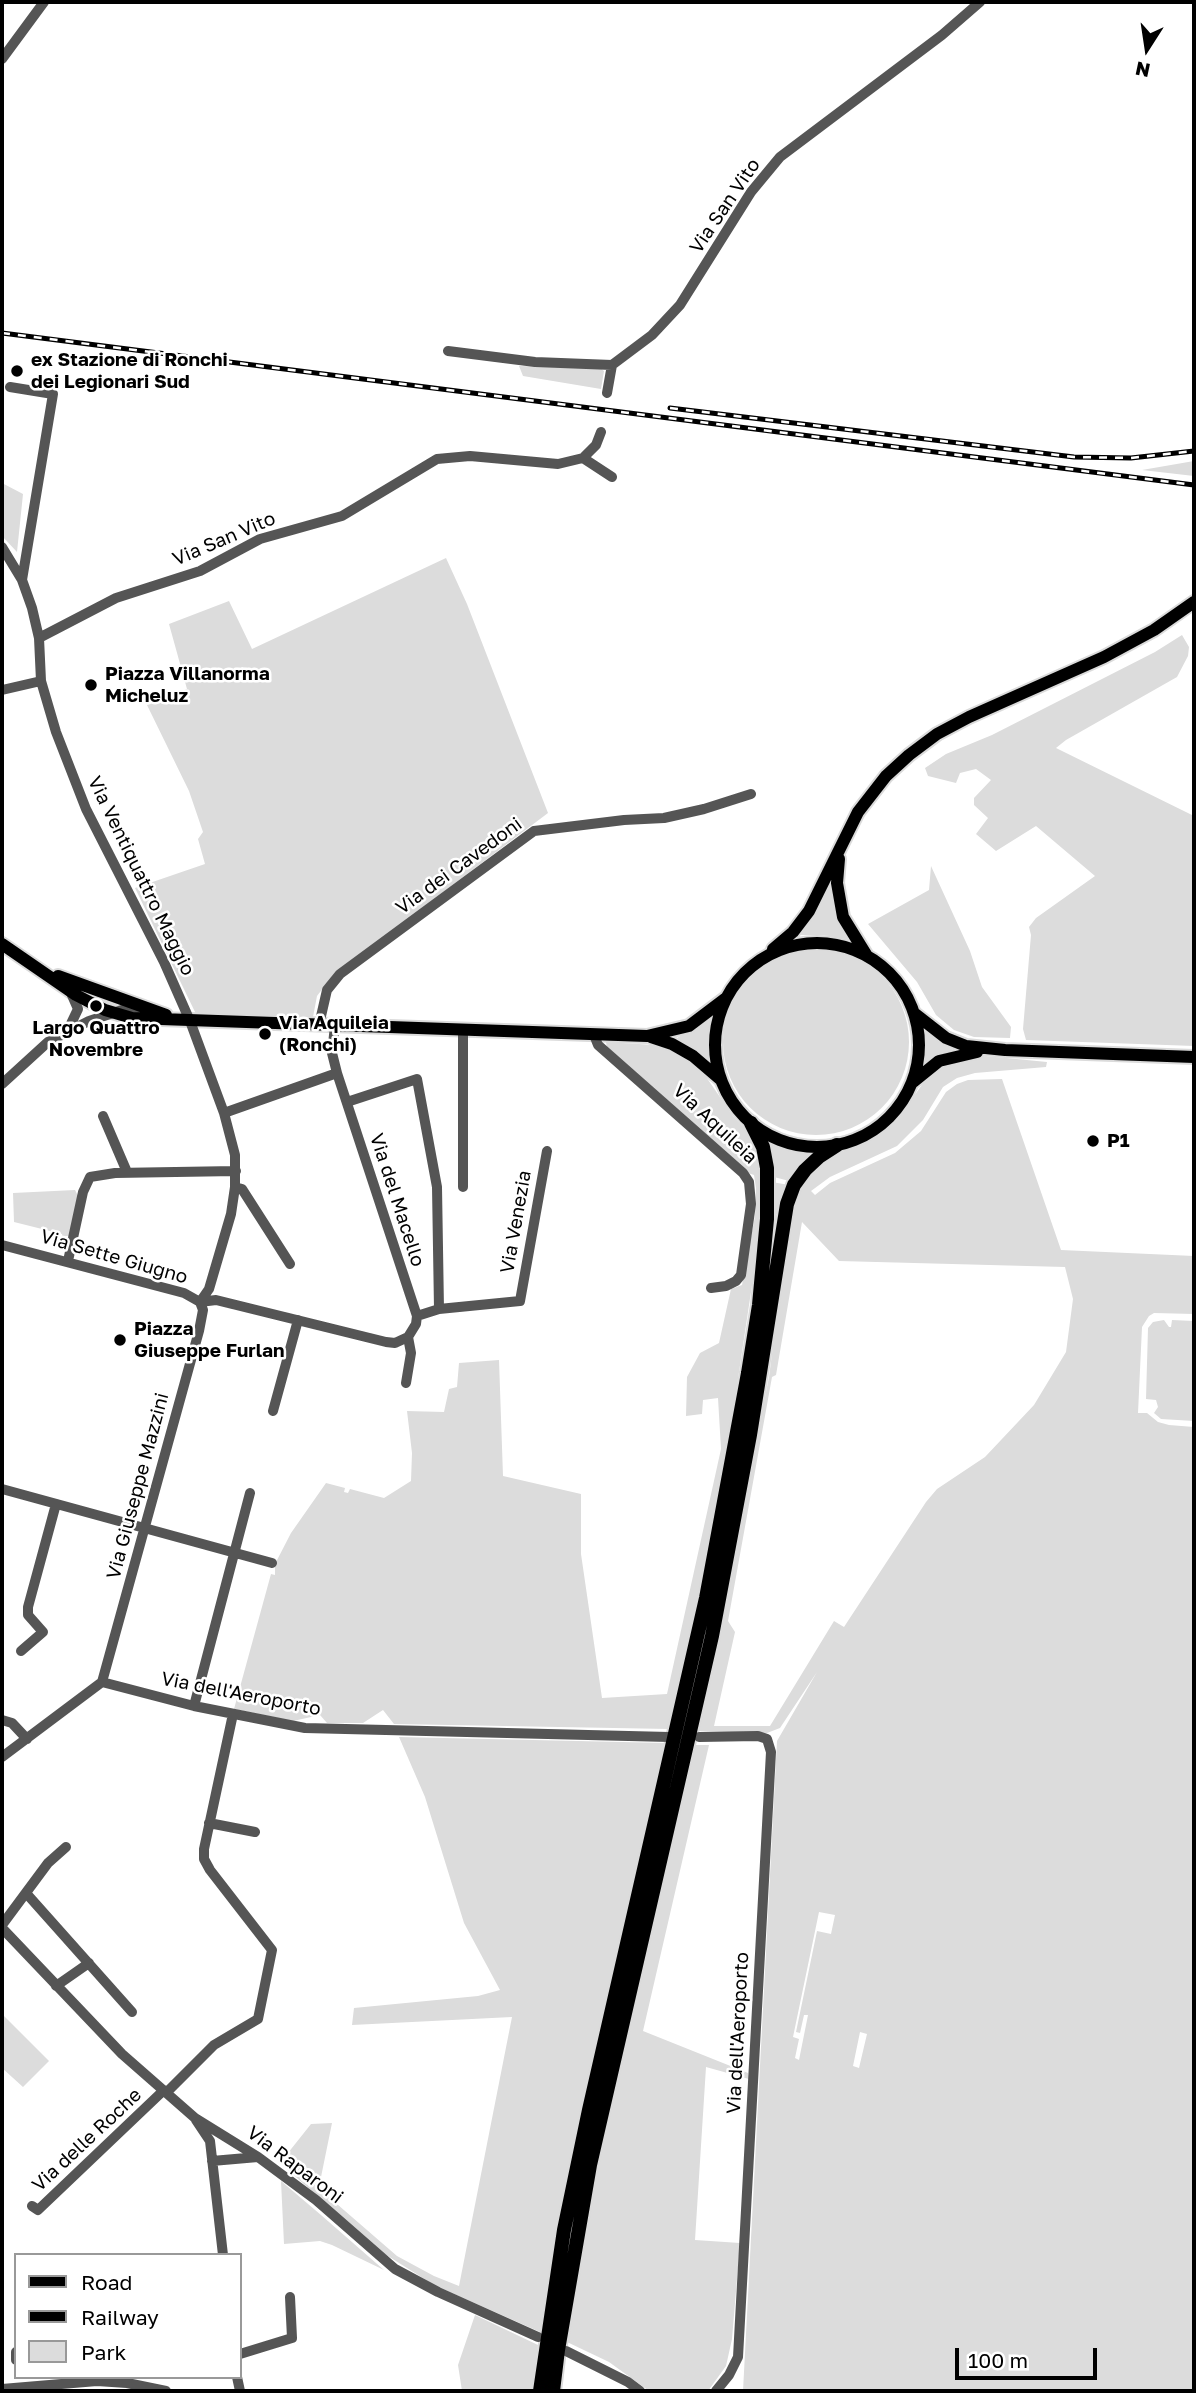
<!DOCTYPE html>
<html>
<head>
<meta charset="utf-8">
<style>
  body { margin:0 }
  #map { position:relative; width:1196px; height:2393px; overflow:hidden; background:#fff; font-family:"Golos Text",sans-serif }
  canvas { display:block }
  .frame { position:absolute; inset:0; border:4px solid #000; pointer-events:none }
  .legend { position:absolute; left:14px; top:2253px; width:228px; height:126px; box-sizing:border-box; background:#fff; border:2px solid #999; margin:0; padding:9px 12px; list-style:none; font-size:21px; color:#000 }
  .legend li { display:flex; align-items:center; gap:14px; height:35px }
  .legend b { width:35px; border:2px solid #999 }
  .north { position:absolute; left:1112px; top:14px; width:70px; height:70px; -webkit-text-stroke:5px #fff; paint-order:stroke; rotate:192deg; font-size:19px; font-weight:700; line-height:28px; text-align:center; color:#000 }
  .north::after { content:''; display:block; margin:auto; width:24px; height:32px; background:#000; clip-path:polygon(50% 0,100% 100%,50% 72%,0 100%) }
  .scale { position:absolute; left:955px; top:2348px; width:142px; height:32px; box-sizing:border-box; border:4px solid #000; border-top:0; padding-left:9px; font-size:21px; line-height:24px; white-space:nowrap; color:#000; -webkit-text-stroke:5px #fff; paint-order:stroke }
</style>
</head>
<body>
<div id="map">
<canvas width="1196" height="2393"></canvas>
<div class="frame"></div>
<ul class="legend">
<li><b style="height:9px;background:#000"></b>Road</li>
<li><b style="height:9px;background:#000"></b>Railway</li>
<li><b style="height:19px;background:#dcdcdc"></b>Park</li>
</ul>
<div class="north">N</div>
<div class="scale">100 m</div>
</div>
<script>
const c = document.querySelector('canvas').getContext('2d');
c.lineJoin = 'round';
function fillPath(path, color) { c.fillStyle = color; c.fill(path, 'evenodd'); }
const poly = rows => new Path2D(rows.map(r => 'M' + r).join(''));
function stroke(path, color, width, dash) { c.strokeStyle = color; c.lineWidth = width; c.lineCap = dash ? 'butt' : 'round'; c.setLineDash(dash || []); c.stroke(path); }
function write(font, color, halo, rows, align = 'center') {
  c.font = font + ' "Golos Text",sans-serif'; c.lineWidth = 5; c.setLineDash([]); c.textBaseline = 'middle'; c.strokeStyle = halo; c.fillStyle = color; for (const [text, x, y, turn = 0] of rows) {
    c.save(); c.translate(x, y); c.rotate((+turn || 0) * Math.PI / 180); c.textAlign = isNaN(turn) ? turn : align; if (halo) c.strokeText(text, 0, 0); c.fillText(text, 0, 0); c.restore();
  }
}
fillPath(poly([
  [519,366,600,368,604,371,601,389,523,376],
  [1194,461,1194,476,1142,470],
  [2,483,23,494,17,552,2,536],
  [446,558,467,604,548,813,333,975,317,996,313,1017,196,1014,135,888,205,864,198,839,203,832,189,791,147,705,187,689,169,624,229,601,252,649],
  [1182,635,1189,647,1188,656,1177,677,1066,740,1056,748,1194,816,1194,1046,1026,1040,1023,1029,1031,935,1029,927,1036,918,1095,876,1036,826,996,851,976,834,988,818,974,805,974,798,991,780,976,769,960,773,956,783,928,776,925,768,946,754,992,735,1155,652],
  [931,866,970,951,982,987,1011,1027,1010,1038,974,1037,954,1030,936,1015,917,982,868,924,929,890],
  [829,882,831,883,836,913,851,940,823,935,800,935],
  '723 1042a93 93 0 1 1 186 0a93 93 0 1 1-186 0Z',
  [709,1018,712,1020,712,1056,708,1059,677,1038],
  [922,1031,925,1031,953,1050,923,1067],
  [606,1042,655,1045,670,1048,700,1068,733,1116,754,1138,760,1154,762,1200,754,1272,736,1392,693,1635,669,1729,394,1724,383,1710,363,1723,327,1723,320,1715,293,1721,234,1709,271,1574,275,1575,275,1564,291,1533,326,1483,345,1488,344,1492,348,1493,350,1489,384,1498,411,1481,412,1453,407,1411,444,1412,449,1389,457,1387,459,1363,499,1360,503,1476,581,1494,581,1554,602,1698,667,1694,721,1449,718,1398,703,1400,702,1414,686,1416,687,1377,700,1353,719,1343,731,1289,742,1285,755,1216,756,1188,754,1175,748,1173,607,1048],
  [986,1056,1047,1062,1046,1067,975,1073,957,1078,943,1087,923,1120,897,1146,830,1177,811,1191,815,1195,830,1183,895,1153,921,1131,946,1092,957,1084,968,1080,1002,1079,1061,1250,1194,1256,1194,1314,1154,1313,1149,1316,1142,1327,1138,1413,1147,1413,1158,1422,1169,1425,1194,1427,1194,2391,743,2391,777,1741,817,1672,780,1728,767,1733,698,1731,769,1377,789,1220,802,1185,812,1172,837,1154,869,1141,897,1120,926,1079,942,1065,964,1057],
  [802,1222,839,1261,1065,1267,1073,1299,1066,1352,1034,1405,985,1457,937,1489,926,1502,844,1627,834,1621,770,1726,714,1726,735,1632,728,1621,772,1377,776,1375],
  [819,1912,835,1915,831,1934,817,1931,796,2032,800,2033,804,2015,808,2015,799,2060,795,2058,799,2039,793,2037],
  [860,2032,867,2034,859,2068,853,2066],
  [769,1137,791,1145,819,1148,793,1182,774,1177,773,1159,766,1140],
  [772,1182,789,1185,777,1214,774,1214],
  [75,1190,79,1198,69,1236,66,1236,65,1240,68,1241,66,1243,64,1242,62,1234,14,1222,13,1193],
  [1164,1320,1169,1327,1171,1327,1172,1320,1194,1321,1194,1421,1161,1419,1154,1413,1158,1407,1156,1400,1146,1399,1148,1328,1153,1322],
  [399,1737,667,1743,552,2262,540,2332,434,2285,380,2251,280,2163,311,2124,332,2123,321,2177,315,2185,397,2256,434,2276,459,2286,512,2017,352,2025,354,2008,478,1996,500,1990,464,1923,425,1797],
  [695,1745,709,1745,643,2031,748,2073,749,2079,706,2067,695,2240,740,2243,732,2339,726,2366,708,2391,649,2391,609,2362,567,2342,592,2194],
  [2,2014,49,2061,23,2087,2,2068],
  [281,2181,321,2215,384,2270,332,2245,320,2241,284,2244],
  [475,2315,538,2345,532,2391,462,2391,458,2365]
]), '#dcdcdc');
const major = poly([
  [839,859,837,883,843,917,867,956],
  '715 1045a102 102 0 1 1 204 0a102 102 0 1 1-204 0Z',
  [2,944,76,995,105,1010,132,1018,647,1036,689,1026,726,998],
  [773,949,793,932,809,911,858,812,886,776,909,755,937,734,969,717,1104,657,1154,630,1194,602],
  [58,976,166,1015],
  [914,1013,946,1038,966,1046,1005,1050,1194,1057],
  [651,1037,672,1044,693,1056,721,1080],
  [913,1082,939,1061,977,1052]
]);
const highway = poly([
  [540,2391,564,2230,589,2110,706,1598,748,1373,759,1305,767,1219,767,1168,763,1147,751,1123],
  [553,2391,558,2350,590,2165,712,1636,750,1435,787,1204,794,1185,805,1170,820,1156,837,1145]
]);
stroke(major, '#dbdbdb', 16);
stroke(highway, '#dbdbdb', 18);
stroke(poly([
  [2,59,44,2],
  [448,351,535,362,612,365],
  [10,387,53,394,22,580],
  [607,393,612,365,652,335,680,305,751,192,780,157,942,35,980,2],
  [583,458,612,477],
  [2,547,22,580,32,608,39,638,41,681,56,732,86,809,164,962,190,1021,224,1113,235,1155,235,1187,231,1214,209,1289,200,1302],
  [39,638,116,598,200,571,260,539,342,516,437,459,470,456,558,464,583,458,596,445,601,432],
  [2,690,41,681],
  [319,1025,327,990,340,974,534,831,624,820,664,818,704,809,751,794],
  [335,1026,332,1053,337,1073,417,1316,416,1324,408,1337,411,1353,406,1383],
  [68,1030,78,1009,71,993],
  [594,1035,598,1045,743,1173,749,1182,751,1204,741,1275,736,1281,726,1286,711,1288],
  [2,1084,48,1042,89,1021,122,1010,151,1013],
  [347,1102,417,1079,437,1187,439,1309,417,1316],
  [224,1113,337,1073],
  [103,1116,127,1172],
  [235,1187,242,1189,290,1264],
  [463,1187,463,1030],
  [2,1245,184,1293,200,1302,216,1300,386,1342,395,1343,408,1337],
  [68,1261,83,1192,90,1177,115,1173,236,1171],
  [439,1309,520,1301,547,1151],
  [273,1411,298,1320],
  [2,1489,272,1563],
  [21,1651,43,1632,28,1615,28,1607,56,1504],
  [102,1682,194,1706,305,1728,669,1737],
  [194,1706,250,1493],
  [2,1720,12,1723,27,1739],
  [699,1737,758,1736,767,1739,771,1752,738,2357,729,2375,716,2391],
  [2,1757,102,1682,199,1331,203,1310,200,1302],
  [209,1823,255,1832],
  [26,1893,132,2012],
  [2,1925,48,1863,66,1847],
  [2,1928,122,2054,195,2118,258,2157,316,2200,395,2269,438,2292,538,2337],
  [56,1986,89,1963],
  [167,2092,214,2045,258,2019,272,1950,210,1870,204,1859,204,1849,233,1714],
  [196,2120,210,2141,223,2255],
  [212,2161,258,2157],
  [32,2206,38,2210,164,2090],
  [566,2351,628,2382,640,2391],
  [16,2352,16,2360],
  [240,2354,292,2338,290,2297],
  [237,2377,240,2391],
  [2,2389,97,2381,127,2383,166,2391]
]), '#555', 10);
stroke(major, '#000', 12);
stroke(highway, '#000', 14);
const rail = poly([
  [2,333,1194,485],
  [670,408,1074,457,1131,458,1194,451]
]);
stroke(rail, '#000', 5);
stroke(rail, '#fff', 2.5, [8]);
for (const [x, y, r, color] of [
  [17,371,7,"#000"],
  [91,685,7,"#000"],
  [96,1006,7,"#000"],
  [265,1034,7,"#000"],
  [1093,1141,7,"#000"],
  [120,1340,7,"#000"]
]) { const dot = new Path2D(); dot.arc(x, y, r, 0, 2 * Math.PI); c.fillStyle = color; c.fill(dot); stroke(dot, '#fff', 2.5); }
write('19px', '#000', '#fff', [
  ["Via San Vito",725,206,-56],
  ["Via San Vito",224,539,-23],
  ["Via dei Cavedoni",459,866,-36],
  ["Via Ventiquattro Maggio",141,876,64],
  ["Via Aquileia",715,1124,43],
  ["Via del Macello",397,1200,72],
  ["Via Venezia",516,1222,-80],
  ["Via Sette Giugno",114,1257,16],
  ["Via Giuseppe Mazzini",138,1486,-75],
  ["Via dell'Aeroporto",241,1694,11],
  ["Via dell'Aeroporto",738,2033,-87],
  ["Via delle Roche",87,2140,-43],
  ["Via Raparoni",295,2165,37]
]);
write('bold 19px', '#000', '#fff', [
  ["ex Stazione di Ronchi",31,360],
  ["dei Legionari Sud",31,382],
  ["Piazza Villanorma",105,674],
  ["Micheluz",105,696],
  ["Via Aquileia",279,1023],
  ["(Ronchi)",279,1045],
  ["Largo Quattro",96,1028,"center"],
  ["Novembre",96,1050,"center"],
  ["P1",1107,1141],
  ["Piazza",134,1329],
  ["Giuseppe Furlan",134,1351]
], 'left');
</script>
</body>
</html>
